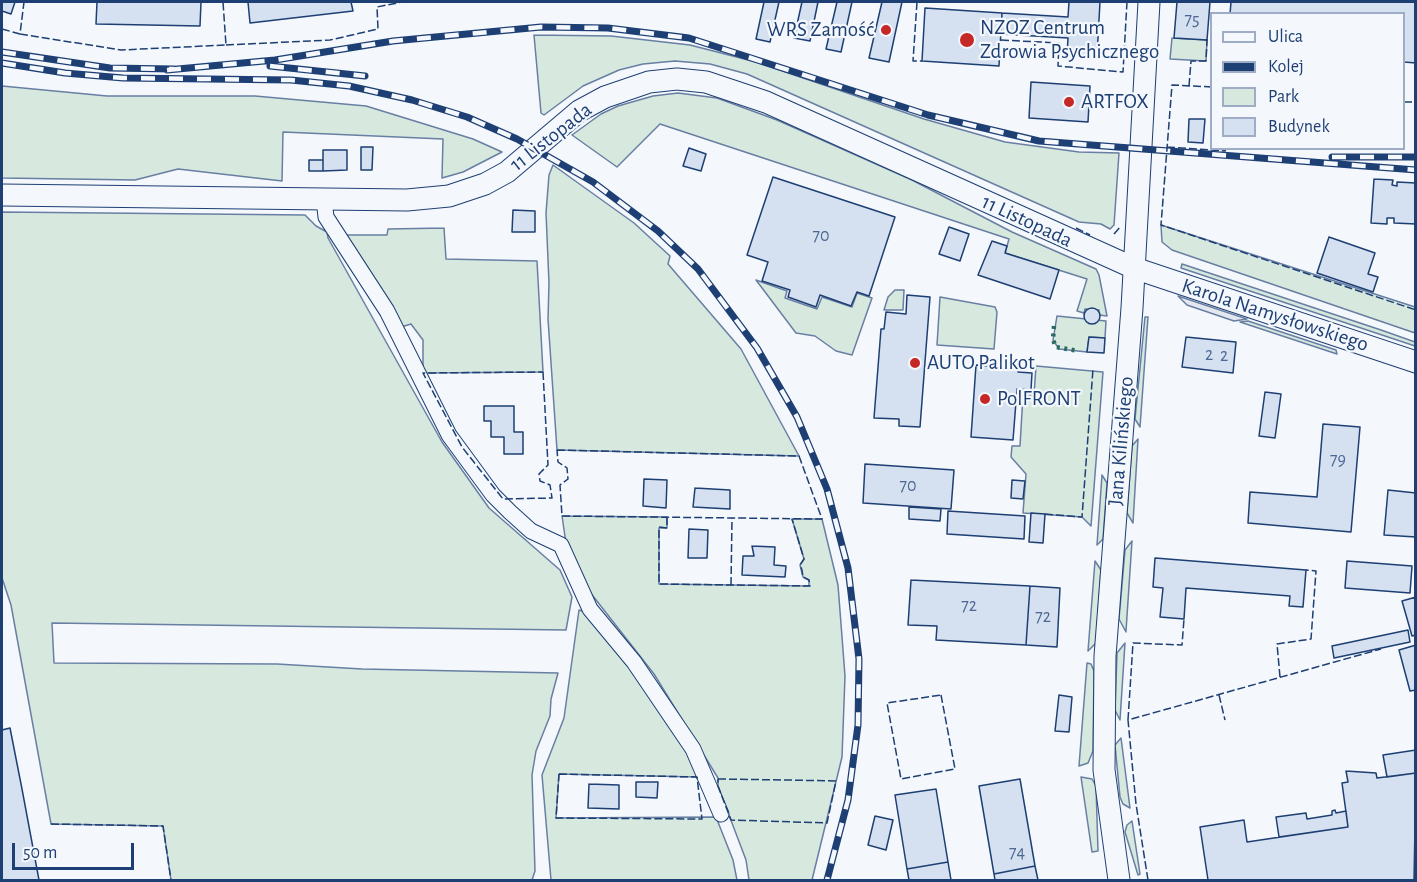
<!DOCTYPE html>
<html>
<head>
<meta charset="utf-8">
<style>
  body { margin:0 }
  #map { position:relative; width:1417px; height:882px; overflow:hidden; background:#f4f7fb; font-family:"Alegreya Sans",sans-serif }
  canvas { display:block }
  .frame { position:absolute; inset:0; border:3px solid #1d3f73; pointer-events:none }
  .legend { position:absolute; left:1210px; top:12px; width:195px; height:138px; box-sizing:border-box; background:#f4f7fb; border:2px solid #9eadc5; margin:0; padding:8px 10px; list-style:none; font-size:18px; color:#1d3f73 }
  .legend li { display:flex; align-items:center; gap:12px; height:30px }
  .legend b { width:30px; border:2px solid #9eadc5 }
  .scale { position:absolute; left:12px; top:843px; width:122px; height:27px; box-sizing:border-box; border:3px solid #1d3f73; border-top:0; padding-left:8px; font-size:18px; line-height:21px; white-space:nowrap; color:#1d3f73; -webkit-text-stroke:4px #f4f7fb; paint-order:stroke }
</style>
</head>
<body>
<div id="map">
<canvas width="1417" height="882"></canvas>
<div class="frame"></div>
<ul class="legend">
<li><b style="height:8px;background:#f4f7fb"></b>Ulica</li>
<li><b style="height:8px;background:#1d3f73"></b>Kolej</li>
<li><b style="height:16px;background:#d7e8df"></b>Park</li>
<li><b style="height:16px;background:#d5e0f0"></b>Budynek</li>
</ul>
<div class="scale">50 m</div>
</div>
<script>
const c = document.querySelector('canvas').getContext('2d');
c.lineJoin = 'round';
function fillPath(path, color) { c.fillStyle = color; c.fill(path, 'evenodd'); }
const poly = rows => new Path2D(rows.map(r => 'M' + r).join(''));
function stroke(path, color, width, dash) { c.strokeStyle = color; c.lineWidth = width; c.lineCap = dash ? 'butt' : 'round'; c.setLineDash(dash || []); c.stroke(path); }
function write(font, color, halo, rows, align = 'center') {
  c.font = font + ' "Alegreya Sans",sans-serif'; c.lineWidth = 4.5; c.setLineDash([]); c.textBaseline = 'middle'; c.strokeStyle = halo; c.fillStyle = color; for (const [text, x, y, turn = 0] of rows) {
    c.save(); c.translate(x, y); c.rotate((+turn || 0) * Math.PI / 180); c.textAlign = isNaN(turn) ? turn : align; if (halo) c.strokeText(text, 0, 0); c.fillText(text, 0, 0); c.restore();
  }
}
const green = poly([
  [534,35,611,36,690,45,756,62,924,119,1005,142,1079,152,1119,153,1114,225,1110,229,1101,224,1079,222,747,74,710,64,675,61,643,64,619,70,583,86,544,115,541,113,534,35],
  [1172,38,1207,40,1206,61,1170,59,1172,38],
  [2,86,107,96,255,96,366,106,473,139,502,152,463,172,442,178,443,139,283,132,282,181,178,169,135,180,2,178,2,86],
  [678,93,717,98,777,120,912,180,1012,232,1096,269,1099,275,1107,316,1099,315,1099,310,1085,309,1084,313,1077,311,1087,279,1005,253,1009,239,660,124,617,167,572,135,601,114,618,106,653,96,678,93],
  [553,165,634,223,670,256,668,264,741,349,799,456,557,450,548,319,549,283,546,213,549,175,553,165],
  [2,212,305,215,316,226,327,232,328,238,442,442,489,508,560,570,572,597,566,630,52,623,54,663,277,664,362,669,558,673,551,699,550,716,536,751,532,775,535,871,532,880,171,880,163,826,51,824,11,605,2,578,2,212],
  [1161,225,1415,307,1415,333,1172,250,1162,242,1161,225],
  [444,228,446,259,537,261,543,372,423,373,423,340,411,324,401,327,344,235,387,235,388,229,444,228],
  [1182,264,1381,330,1415,342,1415,346,1181,268,1182,264],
  [756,280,787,291,785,298,817,309,822,297,852,307,857,293,872,298,852,355,836,351,815,336,796,333,756,280],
  [895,290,904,290,903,310,884,310,888,297,895,290],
  [940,297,995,307,997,312,994,349,937,345,940,297],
  [1057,316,1106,321,1105,338,1089,337,1087,352,1059,349,1053,340,1057,316],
  [1145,317,1148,317,1140,427,1135,419,1145,317],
  [1248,321,1336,350,1337,354,1240,322,1248,321],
  [1036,366,1103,372,1091,526,1082,517,1023,513,1026,474,1011,457,1012,446,1020,446,1023,395,1034,395,1036,366],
  [1138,439,1133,523,1127,513,1132,446,1138,439],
  [1102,475,1107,483,1103,539,1097,545,1102,475],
  [562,516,667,517,667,528,659,528,659,584,809,586,809,580,803,577,800,565,804,559,792,519,822,519,838,585,845,676,842,757,812,880,749,880,746,860,718,786,718,778,654,674,582,582,567,550,562,516],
  [1132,541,1126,631,1126,632,1119,619,1125,550,1132,541],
  [1095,561,1101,570,1096,643,1088,651,1095,561],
  [579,610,588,613,682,738,697,777,559,774,556,818,716,817,733,860,737,880,551,880,542,775,564,718,579,610],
  [1125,643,1120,720,1115,710,1117,653,1125,643],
  [1087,663,1091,664,1094,671,1093,751,1088,763,1079,766,1087,663],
  [1121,738,1130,808,1123,804,1120,797,1115,745,1121,738],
  [1081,777,1092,779,1096,786,1098,851,1092,852,1081,777],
  [1132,821,1140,874,1138,875,1125,832,1127,825,1132,821]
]);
fillPath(green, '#d7e8df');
stroke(green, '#687fa3', 1.5);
const parking = poly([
  [1178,296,1247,319,1234,321,1187,305,1178,296]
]);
fillPath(parking, '#e3e8f0');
stroke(parking, '#687fa3', 1.5);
const building = poly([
  [2,2,15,2,11,14,2,11,2,2],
  [97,2,201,2,200,26,96,24,97,2],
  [248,2,351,2,353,11,250,23,248,2],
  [764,2,779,2,770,42,756,39,764,2],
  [802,2,818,2,810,41,794,38,802,2],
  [837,2,852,2,841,52,826,49,837,2],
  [882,2,902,2,889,62,869,58,882,2],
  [1069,2,1100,2,1097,56,1067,55,1068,38,1001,34,1002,13,1068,17,1069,2],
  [1177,2,1210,2,1207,40,1174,38,1177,2],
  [1231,2,1416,2,1416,63,1404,62,1404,14,1230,14,1231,2],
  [925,8,1002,13,999,66,922,61,925,8],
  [1031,82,1090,86,1088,122,1029,118,1031,82],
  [1189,119,1205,119,1203,143,1188,142,1189,119],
  [361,147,373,147,372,170,361,170,361,147],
  [689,148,706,154,701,171,683,166,689,148],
  [323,150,347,150,347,170,323,171,323,150],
  [309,160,323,160,323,171,309,171,309,160],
  [773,177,895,217,869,296,857,292,851,306,820,295,816,307,788,297,790,290,762,281,768,262,747,255,773,177],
  [1374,179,1393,180,1392,185,1397,186,1397,182,1416,183,1416,224,1394,223,1394,218,1387,218,1387,224,1371,223,1374,179],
  [513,210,535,211,535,232,512,232,513,210],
  [949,227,969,234,960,261,939,254,949,227],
  [1329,237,1375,253,1368,274,1378,277,1373,292,1317,273,1329,237],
  [992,241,1007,246,1005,253,1059,270,1050,299,978,275,992,241],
  [907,295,930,297,920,427,899,426,899,419,874,418,881,329,884,329,886,312,906,314,907,295],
  '1084 316a8 8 0 1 1 16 0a8 8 0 1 1-16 0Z',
  [1089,337,1105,338,1104,353,1087,352,1089,337],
  [1186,337,1236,342,1233,373,1182,367,1186,337],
  [976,365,1018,368,1018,372,1032,373,1031,390,1017,389,1013,440,971,437,976,365],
  [1265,392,1281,394,1275,438,1259,436,1265,392],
  [484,406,514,406,514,432,523,432,523,454,504,454,504,437,491,437,491,421,484,421,484,406],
  [1323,424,1360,427,1351,532,1248,523,1250,492,1317,497,1323,424],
  [865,464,954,470,951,509,863,503,865,464],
  [644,479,667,480,666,508,643,506,644,479],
  [1012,480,1025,481,1023,499,1011,498,1012,480],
  [695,488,730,490,730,509,693,507,695,488],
  [1388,490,1416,493,1416,537,1384,535,1388,490],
  [909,507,941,509,940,521,909,519,909,507],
  [948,511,1025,516,1024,539,947,534,948,511],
  [1031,513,1045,514,1043,543,1029,542,1031,513],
  [689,529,708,530,707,558,688,558,689,529],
  [752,546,775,547,774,565,786,566,785,577,742,575,743,556,754,556,752,546],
  [1155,558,1306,570,1303,607,1289,606,1290,596,1186,588,1184,619,1160,617,1163,588,1153,587,1155,558],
  [1347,561,1412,566,1410,593,1345,588,1347,561],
  [911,580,1030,586,1026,645,936,640,937,626,908,625,911,580],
  [1030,586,1060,588,1057,647,1026,645,1030,586],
  [1416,597,1416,635,1412,636,1402,601,1416,597],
  [1408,630,1410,642,1334,658,1332,646,1408,630],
  [1416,645,1416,690,1410,691,1399,650,1416,645],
  [1059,695,1072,697,1069,732,1055,731,1059,695],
  [10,728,22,789,39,880,2,880,2,730,10,728],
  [1416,750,1416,773,1387,777,1383,755,1416,750],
  [1346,771,1376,773,1377,778,1416,773,1414,880,1208,880,1200,827,1244,820,1247,842,1348,827,1342,783,1348,782,1346,771],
  [1020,779,1035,866,994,874,979,786,1020,779],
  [636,782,658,782,657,798,636,797,636,782],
  [589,784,619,785,619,809,588,808,589,784],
  [936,789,948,862,907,869,895,795,936,789],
  [1335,810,1336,813,1346,811,1348,827,1279,837,1276,817,1306,813,1307,819,1332,815,1332,811,1335,810],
  [875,816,893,820,886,850,868,845,875,816],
  [948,862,951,880,909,880,907,869,948,862],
  [1035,866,1038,880,995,880,994,874,1035,866]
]);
fillPath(building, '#d5e0f0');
stroke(building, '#1d3f73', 1.5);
const street = poly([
  [324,199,326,217,387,311,449,435,493,495,510,512,531,531,561,545,590,609,634,662,693,749,721,814]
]);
const secondary = poly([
  [2,195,407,200,449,196,485,184,507,172,579,111,605,97,649,82,677,79,706,82,766,102,1134,268,1416,362],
  [1119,880,1104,770,1105,656,1132,308,1149,2]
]);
stroke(street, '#1d3f73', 17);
stroke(secondary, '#1d3f73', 23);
stroke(street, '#f4f7fb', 15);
stroke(secondary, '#f4f7fb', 21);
const rail = poly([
  [2,52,110,68,174,69],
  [2,63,65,73,123,78,291,80,349,86,412,100,467,117,517,139,593,182,658,231,698,269,757,348,797,417,827,489,848,568,859,659,858,725,848,800,827,880],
  [270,66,365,76],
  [167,70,275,60,393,41,541,27,608,28,689,38,928,115,1039,141,1416,170],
  [1332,157,1416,157]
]);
stroke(rail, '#1d3f73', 7);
stroke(rail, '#f4f7fb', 4.5, [14]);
stroke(poly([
  [1054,326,1053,340,1056,347,1078,351]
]), '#2c6c60', 4.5, [3, 4.5]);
stroke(poly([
  [917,2,913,61,922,61],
  [2,29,20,34,24,2],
  [20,34,121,50,226,45,223,2],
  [1001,40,1059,43,1058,66,1123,72,1127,2],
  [226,45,330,40,378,29,377,7,402,2],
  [1189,86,1191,61,1206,61,1207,40,1204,40],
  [1212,87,1172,85,1161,225,1416,310],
  [1404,102,1416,102],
  [1167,147,1225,151,1226,148],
  [1076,228,1090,235],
  [1114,234,1121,226],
  [543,372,548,465,539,474,540,481,550,485,552,498,503,499,462,447,423,373,543,372],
  [557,450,799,456,822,519,562,516,560,485,568,479,567,468,558,462,557,450],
  [1045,514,1082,517,1093,369],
  [667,517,667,528,659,527,659,584,810,586,809,580,803,577,802,570,800,565,804,559,792,519],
  [731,585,732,518],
  [1280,677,1277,644,1311,639,1316,571,1306,570],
  [941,695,955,769,901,779,887,703,941,695],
  [1219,695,1225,720],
  [1128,720,1133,643,1182,645,1184,619],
  [559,774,697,777,702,819,556,818,559,774],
  [718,779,786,780,836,781,827,823,731,820,718,786,718,779],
  [51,824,163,826,171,880],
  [1148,880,1136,804,1128,720,1381,649]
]), '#1d3f73', 1.5, [8, 3]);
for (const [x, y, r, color] of [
  [886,30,6,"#c62828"],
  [967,40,8,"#c62828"],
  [1069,102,6,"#c62828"],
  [915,363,6,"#c62828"],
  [985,399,6,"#c62828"]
]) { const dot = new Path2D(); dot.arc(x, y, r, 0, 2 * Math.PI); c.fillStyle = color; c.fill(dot); stroke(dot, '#f4f7fb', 2); }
write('18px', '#4b6792', null, [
  ["75",1192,20],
  ["70",821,236],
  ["2",1209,355],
  ["2",1224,356],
  ["79",1338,460],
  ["70",908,486],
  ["72",969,606],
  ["72",1043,617],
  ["74",1017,853]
]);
write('21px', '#1d3f73', '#f4f7fb', [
  ["NZOZ Centrum",980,28],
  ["Zdrowia Psychicznego",980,52],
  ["WRS Zamość",874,30,"right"],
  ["ARTFOX",1081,102],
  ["AUTO Palikot",927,363],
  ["PolFRONT",997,399]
], 'left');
write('21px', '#1d3f73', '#f4f7fb', [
  ["11 Listopada",551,137,-38],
  ["11 Listopada",1027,221,25],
  ["Karola Namysłowskiego",1275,315,18],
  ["Jana Kilińskiego",1121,441,-85]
]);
</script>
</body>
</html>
